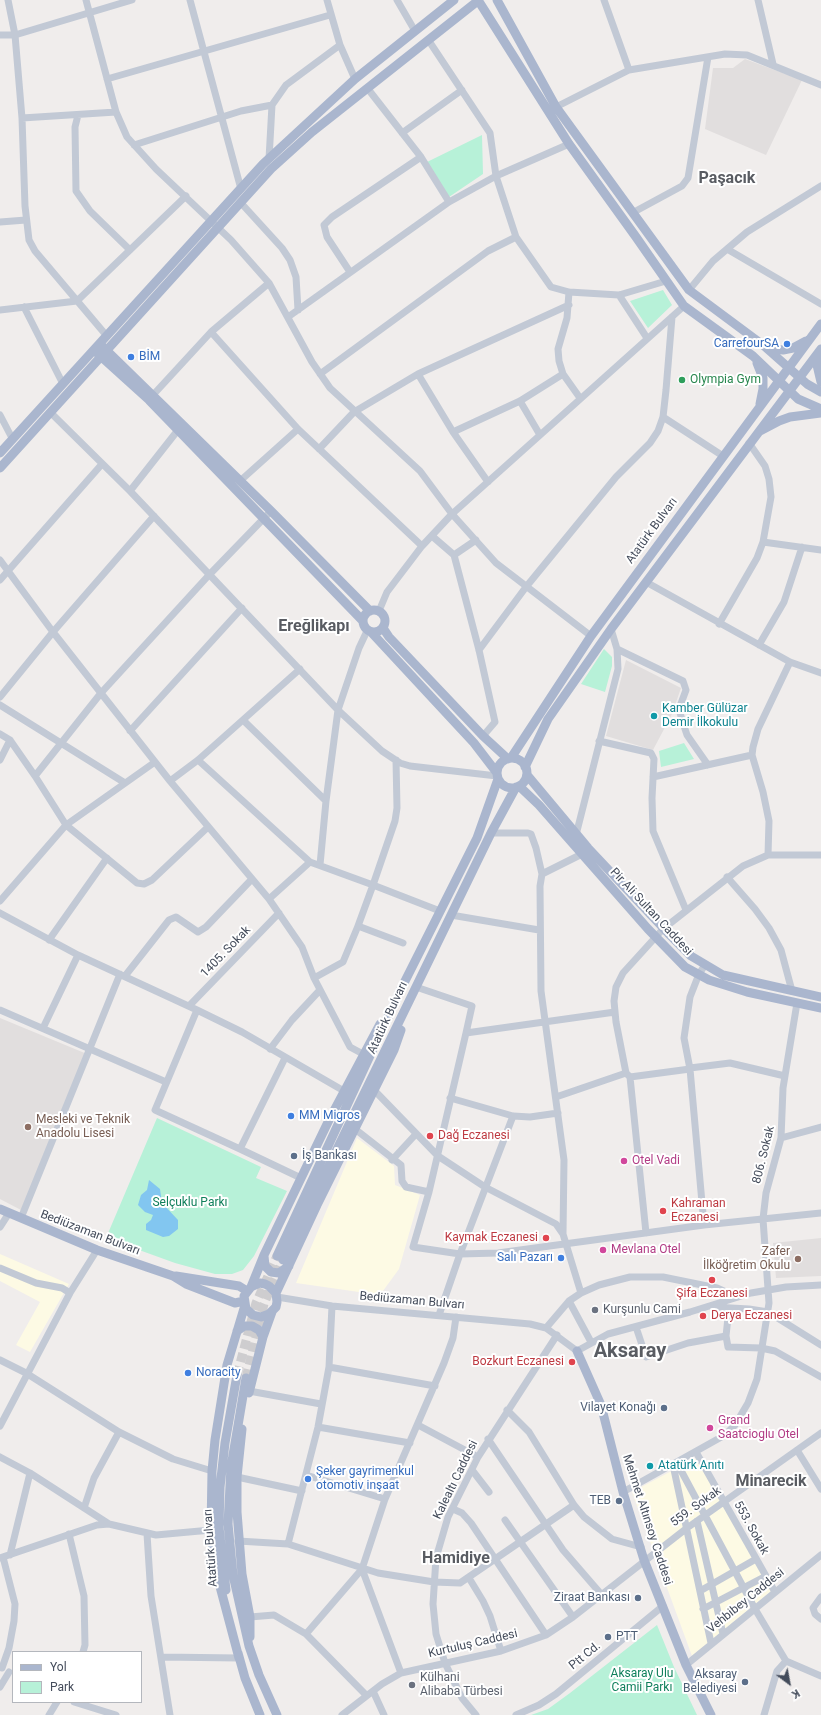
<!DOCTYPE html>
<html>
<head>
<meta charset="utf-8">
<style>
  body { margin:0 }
  #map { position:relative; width:821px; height:1715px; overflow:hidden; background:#f0edec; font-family:Roboto,sans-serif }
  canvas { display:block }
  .legend { position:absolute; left:12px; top:1651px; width:130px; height:52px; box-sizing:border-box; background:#fff; border:1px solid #b4b7bd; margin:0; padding:5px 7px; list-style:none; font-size:12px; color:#444c5b }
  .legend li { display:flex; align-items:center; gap:8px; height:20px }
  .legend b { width:20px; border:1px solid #b4b7bd }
  .north { position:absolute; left:769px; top:1663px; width:40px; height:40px; -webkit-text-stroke:3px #fff; paint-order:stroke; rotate:148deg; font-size:11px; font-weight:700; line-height:16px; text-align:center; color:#444c5b }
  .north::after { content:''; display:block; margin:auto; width:14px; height:18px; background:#444c5b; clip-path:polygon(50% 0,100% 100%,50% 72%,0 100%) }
</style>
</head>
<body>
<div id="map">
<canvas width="821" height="1715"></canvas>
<ul class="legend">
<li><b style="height:5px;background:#aab6ce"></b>Yol</li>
<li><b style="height:11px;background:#b7f1d8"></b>Park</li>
</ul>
<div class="north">K</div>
</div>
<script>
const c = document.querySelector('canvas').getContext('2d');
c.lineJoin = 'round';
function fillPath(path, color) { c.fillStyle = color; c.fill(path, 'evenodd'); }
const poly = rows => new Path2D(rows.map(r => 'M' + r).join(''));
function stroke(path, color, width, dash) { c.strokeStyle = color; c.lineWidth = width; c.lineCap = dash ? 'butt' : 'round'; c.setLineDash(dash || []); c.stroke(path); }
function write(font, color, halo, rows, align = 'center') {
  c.font = font + ' Roboto,sans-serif'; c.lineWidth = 4; c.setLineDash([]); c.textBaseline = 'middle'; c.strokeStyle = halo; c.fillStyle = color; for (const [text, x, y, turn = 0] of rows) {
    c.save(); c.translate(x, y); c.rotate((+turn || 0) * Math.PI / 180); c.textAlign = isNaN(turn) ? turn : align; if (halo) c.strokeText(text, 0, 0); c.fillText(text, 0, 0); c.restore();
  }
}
fillPath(poly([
  [357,1138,394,1166,395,1185,420,1195,399,1269,380,1295,296,1283],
  [0,1254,69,1284,30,1352,16,1345,40,1302,0,1281],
  [696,1458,771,1591,692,1656,632,1492]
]), '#fdfae4');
fillPath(poly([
  [745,59,802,80,766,155,705,129,713,68,733,68],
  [626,660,681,688,672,714,653,750,606,736],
  [0,1018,87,1054,21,1210,0,1199],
  [821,1238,821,1276,776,1278,773,1243]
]), '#e1dede');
fillPath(poly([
  [482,135,483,174,449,197,427,162],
  [663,290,672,305,648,328,630,301],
  [604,649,612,657,612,666,605,692,581,684],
  [684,743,694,759,661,767,659,751],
  [157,1118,261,1167,256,1178,287,1191,254,1256,243,1270,232,1274,215,1274,175,1263,106,1238],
  [657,1625,674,1667,697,1715,531,1715,548,1709,570,1693]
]), '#b7f1d8');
fillPath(poly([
  [149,1180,160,1189,162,1203,178,1220,178,1229,169,1236,163,1237,146,1230,146,1224,151,1220,153,1215,145,1212,138,1205,141,1195,147,1190]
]), '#82c6f0');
stroke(poly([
  [237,1375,256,1303,277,1256],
  [246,1378,264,1304,283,1260]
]), '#cecdcf', 9, [9, 4.5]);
stroke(poly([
  [8,0,15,35,22,118,25,206,29,240,35,251,106,335],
  [86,0,116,112,127,137,156,169,231,240,269,283,312,362,330,388,420,471,452,514,496,563,591,636],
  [190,0,241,189],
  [327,0,340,45,355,79],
  [397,0,415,31],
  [604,0,629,70],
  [758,0,773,64],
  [0,35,15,35,132,0],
  [429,41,490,133,496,176,516,237,551,287,569,292,619,295,666,281],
  [107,79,330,15],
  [368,89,421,157,449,202],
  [556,107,629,70,725,54,747,55,821,85],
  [78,115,75,127,76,191,90,211,130,250],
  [22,118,116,112],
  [402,133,462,90],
  [134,145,241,111,272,105],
  [269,159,272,105,286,85,340,45],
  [241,203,282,248,290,260,296,277,298,310],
  [634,212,682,186,688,178,708,57],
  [0,222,26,220],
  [727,249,821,304],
  [350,272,327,237,324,225,332,217,421,157],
  [689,290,713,261,747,232,821,186],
  [569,292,567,318,558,349,559,361,563,374,580,398],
  [619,295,647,338],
  [24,307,63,384],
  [0,310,77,301,186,196],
  [288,317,449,202,496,176,569,144],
  [211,332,298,429,422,546],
  [320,374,488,251,516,237],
  [418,374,453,432,488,482],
  [153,395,211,332,269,283],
  [520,401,540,435],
  [50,412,130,491,338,710,382,751,400,763,410,766,497,776],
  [0,415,12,438],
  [663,417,723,456],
  [453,432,520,401,563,374],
  [319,449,354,412,418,374,569,305],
  [240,481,298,429],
  [130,491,178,430],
  [432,536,454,555,479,650,495,722,483,736],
  [763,542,821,550],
  [454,555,476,540],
  [0,560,53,632,170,781,269,899,302,947,314,978,350,1047,363,1054],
  [0,580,102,464],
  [646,582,790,662,821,673],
  [379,611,387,592,422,546,452,514,684,306],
  [719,624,757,558,763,542,771,497,769,479,765,466,749,443],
  [759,645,784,602,802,547],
  [617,649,683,681,686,690,679,709,682,720,687,735,708,765],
  [479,650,526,587,616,477,650,443,658,431,663,417,666,390,672,317],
  [0,697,53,632,154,516],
  [0,705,125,783],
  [243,720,326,801,320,865],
  [130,731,242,608],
  [0,734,10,740,35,776],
  [599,741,651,753,654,759,652,798,653,831,686,910],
  [0,760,10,740],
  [198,760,310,862,373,885,395,821,397,808,396,760],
  [653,777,752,755],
  [170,781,198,760,300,669],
  [326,801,338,710,359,648,367,631],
  [208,827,152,880,144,884,137,883,66,825,35,776,101,693,209,575,271,511],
  [491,833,528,833,531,834,536,848,542,874],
  [576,835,618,669,617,649,611,629],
  [768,855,769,821,763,792,752,755,753,747,758,729,790,662],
  [727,877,755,909,769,928,781,950,792,991],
  [269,899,310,862],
  [0,901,66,825,155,762],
  [0,913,78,955,197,1010,242,1032,344,1091],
  [451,915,539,930],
  [358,926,373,885,440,911],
  [49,940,107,858],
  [125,976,169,920,176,917,198,932,206,927,252,879],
  [314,978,343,962,358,926,403,943],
  [416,987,472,1006,466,1033],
  [189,1006,279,913],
  [0,1010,166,1082],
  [197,1010,155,1110,240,1149],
  [615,1012,466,1033,429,1192,413,1247,460,1254,498,1253,704,1225,821,1213],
  [43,1028,78,955],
  [270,1049,292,1020,320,990],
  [285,1058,240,1149,301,1178],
  [690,1068,730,1063,785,1076],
  [630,1077,690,1069],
  [374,1090,438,1156,485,1187,556,1224,563,1234,566,1244,581,1293],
  [556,1097,626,1073],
  [450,1098,513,1116,530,1117,558,1113],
  [355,1129,401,1165,402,1181,406,1187,429,1192],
  [781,1138,821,1127],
  [392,1160,416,1134],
  [21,1218,120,974],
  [704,1225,690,1069,684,1038,690,997,699,974,705,965],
  [0,1227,9,1213],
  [646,1233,630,1077,626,1073,616,1022,614,1001,616,987,623,973,663,929,743,866,768,855,821,855],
  [563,1234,564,1160,541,991,540,886,542,874,582,854],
  [0,1268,36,1283,62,1288,70,1293],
  [277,1297,332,1306,530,1324,546,1328,577,1351,608,1334,690,1312,751,1293,786,1287,821,1285],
  [569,1301,591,1342],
  [713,1307,749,1309,768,1312,821,1345],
  [439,1315,460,1254,513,1116],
  [636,1327,646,1357,688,1343,726,1336,728,1347,761,1348,775,1351,821,1377],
  [546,1328,569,1301,581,1293,599,1285,630,1277,663,1277,717,1288,737,1297],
  [726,1336,729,1308],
  [0,1360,26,1373,119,1432,173,1459,212,1471],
  [329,1367,435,1386],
  [249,1391,321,1404],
  [507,1410,529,1432,574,1505,584,1517,612,1539,641,1547],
  [418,1425,478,1457],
  [0,1426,70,1293,97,1250],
  [318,1427,410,1443],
  [488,1439,563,1550,601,1594],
  [797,1450,821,1489],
  [696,1452,775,1592],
  [0,1457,30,1473,109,1524],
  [677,1463,755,1609,786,1661,821,1676],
  [673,1465,711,1643],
  [472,1470,489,1492],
  [306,1475,385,1499],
  [237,1477,302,1491],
  [623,1492,725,1435,735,1425,748,1403,757,1379,769,1303,763,1219,766,1193,781,1138,783,1088,797,1003],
  [84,1508,94,1478,119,1432],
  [453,1509,462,1513,471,1523,546,1635],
  [505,1520,573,1617],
  [697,1521,723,1634],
  [69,1534,84,1596,85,1645,83,1652],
  [147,1534,151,1596,170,1715],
  [238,1541,288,1544,378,1573,434,1582,460,1583,574,1505],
  [288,1544,318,1427,329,1367,332,1306],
  [10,1555,30,1473],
  [0,1558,97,1525,109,1524,156,1535,211,1530],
  [362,1569,401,1673],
  [469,1578,483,1601,490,1616,501,1651],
  [700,1591,756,1559],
  [821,1597,813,1608,815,1614,821,1619],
  [703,1609,766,1576],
  [250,1617,274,1615,306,1634,366,1695],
  [306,1634,362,1569,385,1499,444,1363,453,1338,456,1317],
  [161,1657,239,1658],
  [686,1665,821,1555],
  [2,1668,9,1648,14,1621,15,1604,3,1557],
  [0,1687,9,1672],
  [373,1691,384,1715],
  [74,1702,116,1715],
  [49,1715,57,1702],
  [342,1715,382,1684,401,1673,501,1651,546,1635,573,1617,687,1528,821,1433],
  [476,1715,462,1698,445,1663,436,1634,433,1604,436,1558,448,1517,478,1457,557,1335],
  [516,1715,539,1705,556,1694,663,1606],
  [764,1715,777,1671,786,1661]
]), '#c2c9d5', 7);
stroke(poly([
  [478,0,569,144,636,237,684,306,753,356,798,399,821,409],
  [497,0,556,107,689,290,763,345,807,384,821,392],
  [102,346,271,511,370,611],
  [765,346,775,349,783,350,793,348,806,341],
  [819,352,817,365,821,382],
  [97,353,149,400,362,620],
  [757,363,763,378,763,389,760,404],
  [760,431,779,421,790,417,821,413],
  [0,453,263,164,355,79,454,0],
  [0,468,271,169,312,132,479,0],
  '363 621a11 11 0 1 1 22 0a11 11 0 1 1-22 0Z',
  [383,628,389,637,483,736,508,759],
  [371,632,474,743,497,773],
  [511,758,591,636,821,324],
  '497 773a15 15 0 1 1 30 0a15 15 0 1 1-30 0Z',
  [525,767,548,719,611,629,821,349],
  [527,775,588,848,668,933,691,956,723,975,821,997],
  [519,786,539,805,648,929,685,967,709,980,747,992,821,1008],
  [0,1209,97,1250,173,1276,186,1284,235,1303,244,1301],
  [264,1256,265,1266,271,1272,279,1273,289,1266],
  [277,1256,400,991,477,838,498,779],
  [283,1260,491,833,516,787],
  [176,1276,239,1286,247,1291],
  [251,1287,264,1255,329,1120,380,1024],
  [276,1293,269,1286,265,1284,260,1283,251,1287,244,1296,246,1309,253,1315,261,1317,269,1314,276,1307,277,1302,276,1293,317,1205,394,1050,401,1030],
  [237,1331,244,1326,252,1326,259,1330,263,1337],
  [577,1351,601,1405,623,1492,644,1560,686,1665,711,1715],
  [246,1378,231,1467,228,1524,233,1575,249,1646,259,1675,277,1715],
  [249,1393,263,1337,272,1312],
  [242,1429,237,1477,237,1512,242,1574,250,1617,250,1637],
  [226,1590,219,1527,220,1487,225,1443,237,1375],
  [238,1653,245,1678,260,1715],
  [239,1658,214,1564,211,1530,212,1471,215,1440,227,1365,245,1305]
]), '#aab6ce', 9);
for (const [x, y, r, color] of [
  [787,344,4,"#3f7fe0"],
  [131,357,4,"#3f7fe0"],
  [682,380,4,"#2e9e5b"],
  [654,716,4,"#0f9aa8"],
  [291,1116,4,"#3f7fe0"],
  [28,1127,4,"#8d6e63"],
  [430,1136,4,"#e0444e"],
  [294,1156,4,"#5c6f8a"],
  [624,1161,4,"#d1479c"],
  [663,1211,4,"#e0444e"],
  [546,1238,4,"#e0444e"],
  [603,1250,4,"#d1479c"],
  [561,1258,4,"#3f7fe0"],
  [798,1259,4,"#8d6e63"],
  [712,1280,4,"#e0444e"],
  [595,1310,4,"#6b7280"],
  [703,1316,4,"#e0444e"],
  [572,1362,4,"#e0444e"],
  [188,1373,4,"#3f7fe0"],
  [664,1408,4,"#5c6f8a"],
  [710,1428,4,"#d1479c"],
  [650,1466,4,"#0f9aa8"],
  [308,1479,4,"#3f7fe0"],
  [619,1501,4,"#5c6f8a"],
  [638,1598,4,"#5c6f8a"],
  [608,1637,4,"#5c6f8a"],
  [745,1682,4,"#5c6f8a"],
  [412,1685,4,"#6b7280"]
]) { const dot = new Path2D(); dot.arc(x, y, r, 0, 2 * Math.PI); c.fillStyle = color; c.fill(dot); stroke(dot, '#fff', 1.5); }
write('12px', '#366cbe', '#fff', [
  ["CarrefourSA",779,344,"right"],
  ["BİM",139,357],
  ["MM Migros",299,1116],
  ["Salı Pazarı",553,1258,"right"],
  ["Noracity",196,1373],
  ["Şeker gayrimenkul",316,1472],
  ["otomotiv inşaat",316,1486]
], 'left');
write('12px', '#27864d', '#fff', [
  ["Olympia Gym",690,380]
], 'left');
write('12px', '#444c5b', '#fff', [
  ["Atatürk Bulvarı",652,531,-54],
  ["Pir Ali Sultan Caddesi",651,912,47],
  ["1405. Sokak",226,952,-46],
  ["Atatürk Bulvarı",388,1018,-65],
  ["806. Sokak",764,1155,-76],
  ["Bediüzaman Bulvarı",90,1233,21],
  ["Bediüzaman Bulvarı",412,1301,5],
  ["Kalealtı Caddesi",456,1480,-64],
  ["559. Sokak",696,1507,-36],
  ["Mehmet Altınsoy Caddesi",647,1520,72],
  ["553. Sokak",751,1528,61],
  ["Atatürk Bulvarı",211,1548,-94],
  ["Vehbibey Caddesi",746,1601,-39],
  ["Kurtuluş Caddesi",473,1644,-13],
  ["Ptt Cd.",585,1656,-39]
]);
write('12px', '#0d838f', '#fff', [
  ["Kamber Gülüzar",662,709],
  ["Demir İlkokulu",662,723],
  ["Atatürk Anıtı",658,1466]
], 'left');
write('12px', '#785e54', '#fff', [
  ["Mesleki ve Teknik",36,1120],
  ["Anadolu Lisesi",36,1134],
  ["Zafer",790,1252,"right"],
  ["İlköğretim Okulu",790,1266,"right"]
], 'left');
write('12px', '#be3a42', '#fff', [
  ["Dağ Eczanesi",438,1136],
  ["Kahraman",671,1204],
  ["Eczanesi",671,1218],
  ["Kaymak Eczanesi",538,1238,"right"],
  ["Şifa Eczanesi",712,1294,"center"],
  ["Derya Eczanesi",711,1316],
  ["Bozkurt Eczanesi",564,1362,"right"]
], 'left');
write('12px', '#4e5e75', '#fff', [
  ["İş Bankası",302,1156,"left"],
  ["Vilayet Konağı",656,1408],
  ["TEB",611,1501],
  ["Ziraat Bankası",630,1598],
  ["PTT",616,1637,"left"],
  ["Aksaray",737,1675],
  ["Belediyesi",737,1689]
], 'right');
write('12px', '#b23c85', '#fff', [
  ["Otel Vadi",632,1161],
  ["Mevlana Otel",611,1250],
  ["Grand",718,1421],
  ["Saatcioglu Otel",718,1435]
], 'left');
write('12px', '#11805c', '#fff', [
  ["Selçuklu Parkı",190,1203],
  ["Aksaray Ulu",642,1674],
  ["Camii Parkı",642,1688]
]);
write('12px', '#5b616d', '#fff', [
  ["Kurşunlu Cami",603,1310],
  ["Külhani",420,1678],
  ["Alibaba Türbesi",420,1692]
], 'left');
write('bold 16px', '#595c62', '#fff', [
  ["Paşacık",727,179],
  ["Ereğlikapı",314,627],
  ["Minarecik",771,1482],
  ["Hamidiye",456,1559]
]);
write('bold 20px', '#595c62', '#fff', [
  ["Aksaray",630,1352]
]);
</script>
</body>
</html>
